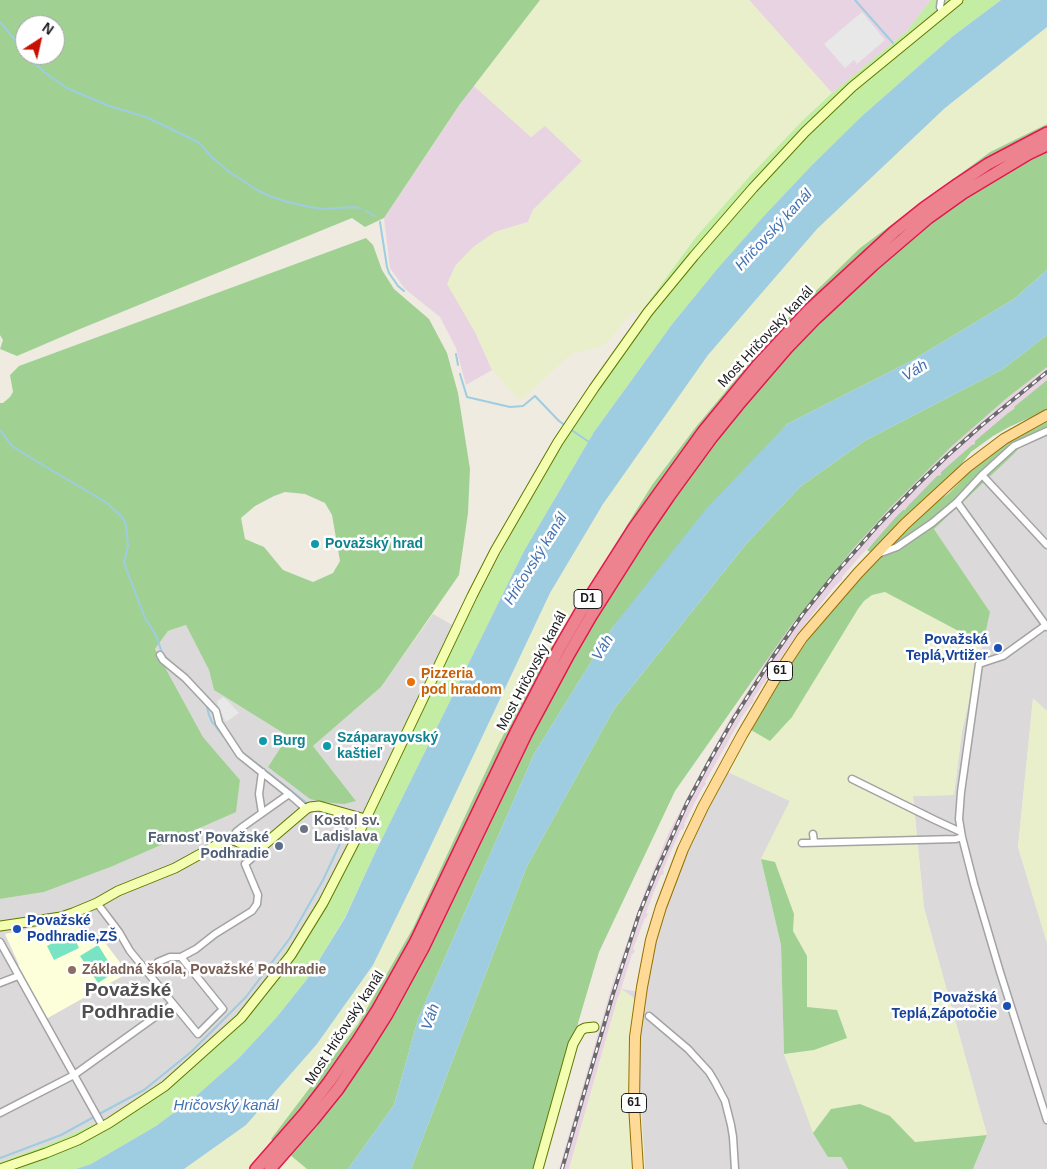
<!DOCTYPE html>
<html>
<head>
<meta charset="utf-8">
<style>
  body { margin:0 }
  #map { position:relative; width:1047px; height:1169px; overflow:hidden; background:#efebe1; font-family:Helvetica,sans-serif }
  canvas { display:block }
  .north { position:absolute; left:15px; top:15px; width:50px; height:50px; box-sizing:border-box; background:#fff; border:1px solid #a4a4a4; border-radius:50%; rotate:35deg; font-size:14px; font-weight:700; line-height:20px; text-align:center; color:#1c1c1c }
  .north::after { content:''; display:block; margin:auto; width:18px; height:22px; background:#c90f00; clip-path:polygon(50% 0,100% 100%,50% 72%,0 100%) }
</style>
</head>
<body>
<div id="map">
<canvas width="1047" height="1169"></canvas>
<div class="north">N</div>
</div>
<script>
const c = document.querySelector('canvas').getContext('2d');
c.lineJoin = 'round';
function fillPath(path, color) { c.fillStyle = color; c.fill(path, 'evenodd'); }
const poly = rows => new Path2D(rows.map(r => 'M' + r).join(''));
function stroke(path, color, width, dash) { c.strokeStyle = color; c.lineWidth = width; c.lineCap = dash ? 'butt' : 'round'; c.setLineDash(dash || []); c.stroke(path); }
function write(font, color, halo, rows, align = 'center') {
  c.font = font + ' Helvetica,sans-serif'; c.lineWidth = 5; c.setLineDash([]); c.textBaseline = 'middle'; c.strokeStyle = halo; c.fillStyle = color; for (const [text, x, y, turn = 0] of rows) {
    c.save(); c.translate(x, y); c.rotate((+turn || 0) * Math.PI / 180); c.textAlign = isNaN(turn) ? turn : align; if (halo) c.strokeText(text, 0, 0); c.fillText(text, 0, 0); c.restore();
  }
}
fillPath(poly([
  [1047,429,1047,711,1033,699,1018,847,1047,943,1047,1169,973,1169,987,1135,924,908,913,796,954,795,962,731,990,612,934,529,1014,454,1028,438],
  [433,614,461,630,328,883,299,932,270,974,246,1005,200,1050,159,1084,107,1118,56,1141,0,1162,0,899,44,892,113,866,236,811,240,780,203,737,155,649,168,631,187,625,209,670,214,690,288,736,268,767,356,801,313,746,381,687],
  [728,772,790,801,761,859,781,945,784,1054,814,1133,841,1157,848,1169,645,1169,634,998,621,989,645,993,658,933,675,882,701,822]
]), '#dbd9d9');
fillPath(poly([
  [749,0,931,0,907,31,832,93],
  [473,85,531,137,545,125,582,161,533,210,528,222,495,232,476,334,492,370,466,385,456,348,440,317,405,289,390,268,384,218],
  [1047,367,1047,380,1015,407,1015,408,1008,413,976,441,975,444,941,472,941,475,861,555,842,577,842,580,839,582,834,587,798,633,753,699,754,700,752,704,751,704,742,717,705,782,706,783,704,787,703,787,694,804,684,824,685,825,683,830,681,829,672,849,663,870,664,871,663,875,661,875,653,894,646,913,648,914,646,918,645,918,633,949,635,950,633,954,632,954,621,989,619,998,618,998,569,1169,559,1169,612,985,646,888,669,832,688,796,727,724,772,651,790,627,853,549,890,508,952,446,1007,398]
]), '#e8d3e3');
fillPath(poly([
  [65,921,103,940,128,973,46,1019,17,966,19,965,5,934]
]), '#fcffda');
fillPath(poly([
  [540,0,749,0,832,93,803,120,696,237,639,315,633,311,609,341,600,347,571,354,520,401,492,370,476,334,447,284,455,266,473,247,495,232,528,222,533,210,582,161,545,126,531,137,473,85],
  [1047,27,1047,124,990,152,860,248,780,326,695,428,652,485,550,649,499,743,413,928,358,1024,271,1139,307,1169,184,1169,246,1125,317,1044,373,965,417,875,550,593,603,504,708,355,817,229,945,108],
  [885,592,983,644,962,731,954,795,913,796,924,908,987,1135,914,1142,890,1116,831,1109,813,1133,784,1054,814,1050,807,1007,807,956,793,931,794,914,775,862,761,859,790,801,728,772,751,730,770,740,858,609,864,601,872,595],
  [1033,698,1047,711,1047,943,1018,847],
  [621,989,634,998,645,1169,569,1169,618,997,619,997]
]), '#eaefcb');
fillPath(poly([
  [931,0,1001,0,953,36,862,116,812,165,763,217,718,268,673,323,594,432,524,551,375,853,345,917,308,978,276,1018,239,1058,195,1097,156,1126,91,1164,76,1169,0,1169,0,1162,56,1141,107,1118,159,1084,200,1050,246,1005,270,974,299,932,328,883,528,501,578,419,647,322,639,315,696,237,750,176,803,120,832,93,907,31]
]), '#c2eda3');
fillPath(poly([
  [0,0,540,0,460,104,384,218,365,227,352,218,80,329,17,356,0,349,3,340,0,335],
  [25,25,55,25,55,55,25,55],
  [1047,124,1047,270,1014,299,911,361,787,424,612,628,534,754,418,1019,394,1105,348,1169,307,1169,271,1139,358,1024,413,928,499,743,550,649,652,485,695,428,780,326,860,248,990,152],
  [366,238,373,245,382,270,394,289,429,319,447,353,458,393,470,469,468,513,459,575,381,687,313,746,356,801,344,804,322,802,310,799,268,767,288,736,214,690,209,670,186,625,168,631,155,649,203,737,240,780,236,812,113,866,44,892,0,899,0,403,3,403,10,397,13,392,10,375,19,366],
  [285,492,305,494,325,503,332,515,340,561,333,573,313,582,283,570,264,547,245,539,241,518,255,506,274,496],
  [1047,335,1047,367,1007,398,952,446,890,508,853,549,790,627,675,791,599,952,535,1169,411,1169,527,866,614,709,746,544,801,486,866,440,1003,369],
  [1047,380,1047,410,1009,427,993,436,971,452,959,467,895,527,870,552,867,550,895,518,903,510,905,510,907,507,937,476,941,475,941,472,948,466,972,445,975,444,975,441,1008,413,1015,408,1014,407],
  [1047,421,1047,429,1028,438,1014,454,934,529,990,612,983,644,885,592,872,595,864,601,858,609,792,717,770,741,751,730,784,675,803,647,823,620,875,561,936,502,948,494,959,483,969,471,997,450],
  [761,859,775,862,794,914,793,931,807,956,807,1007,837,1010,847,1038,814,1050,784,1054,781,945],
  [860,1104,890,1116,915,1142,987,1135,973,1169,848,1169,841,1157,828,1157,813,1133,831,1109]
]), '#a0d193');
fillPath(poly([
  [72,933,79,948,54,960,47,946],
  [98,945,115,972,98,983,80,956]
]), '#79e4c3');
fillPath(poly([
  [862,12,885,40,857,64,854,60,845,68,824,44],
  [223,697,227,700,239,713,226,722,219,710,217,701]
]), '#e8e8e8');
fillPath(poly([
  [1001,0,1047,0,1047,27,945,108,817,229,708,355,603,504,550,593,417,875,373,965,317,1044,246,1125,184,1169,76,1169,91,1164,156,1126,195,1097,239,1058,276,1018,308,978,345,918,375,853,524,551,594,432,673,323,718,268,763,217,812,165,862,116,953,36],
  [1047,270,1047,335,1003,369,866,440,801,486,746,544,614,709,527,866,411,1169,348,1169,394,1105,418,1019,534,754,612,628,706,509,787,424,911,361,1014,299]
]), '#9ecce0');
stroke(poly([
  [855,0,893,43],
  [0,22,25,52],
  [28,55,35,64,48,75,67,88,109,106,146,117,198,142,213,158,228,171,257,190,269,196,288,202,309,207,325,209,353,207,360,208],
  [366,211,375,216],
  [380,222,387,267,389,273,398,286,404,291],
  [456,354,458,365],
  [460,374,467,397,510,407,523,406,535,396,559,421,566,426],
  [570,429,589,442],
  [0,430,12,446,31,458,107,503,123,518,126,525,128,545,124,563,145,618,156,635,162,653,169,661],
  [207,707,209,715,212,722,216,726,216,727,228,742],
  [242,752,308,804],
  [101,1113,144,1090,191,1052,246,997,290,938,323,880,347,829,344,824,319,810],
  [0,1158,61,1135,92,1118]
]), '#9ecce0', 2);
const street = poly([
  [941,0,940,7,942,12],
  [982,475,1047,545],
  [957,502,1047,627],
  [878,554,897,547,932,523,957,502,982,475,1014,446,1047,431],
  [1046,625,1003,656,979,664,961,792,959,819,962,837,974,884,1000,972,1047,1120],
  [160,655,163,660,185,678,216,711,219,723,240,755,289,794,306,809],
  [852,779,935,820,961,832],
  [262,813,259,794,262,772],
  [813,834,814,842],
  [232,840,236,832,241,828,289,794],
  [802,843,956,839,962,837],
  [97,903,119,932,130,951,198,1034,223,1009,181,957],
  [0,942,103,1127],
  [149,974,158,962,170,957,181,957,196,949,215,934,252,911,257,904,258,895,245,864,253,857,255,848],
  [0,983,18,976],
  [649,1016,688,1049,709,1072,715,1082,725,1101,731,1125,733,1137,735,1169],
  [0,1113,74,1075,173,1004]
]);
const secondary = poly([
  [0,926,61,917,73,913,97,903,118,891,175,868,224,841,232,840,236,841,251,848,258,848,265,844,306,809,310,807,319,806,365,819],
  [0,1169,46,1153,78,1140,109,1123,165,1086,241,1018,291,955,323,903,357,837,472,596,495,551,558,442,594,388,648,312,694,256,753,188,805,132,852,87,958,0],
  [538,1169,573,1044,581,1030,585,1028,594,1027]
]);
const primary = poly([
  [638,1169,634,1105,635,1037,642,987,651,940,661,907,683,849,703,807,742,735,775,679,802,638,858,573,905,524,967,467,1004,439,1047,415]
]);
const highway = poly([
  [256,1169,305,1113,329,1082,357,1042,378,1009,415,943,516,732,559,649,581,611,634,528,703,432,758,365,809,310,894,232,924,208,958,184,988,164,1047,133],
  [270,1169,313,1120,338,1089,365,1049,387,1014,423,948,526,734,569,654,591,616,643,534,669,496,712,437,738,405,787,348,816,318,873,265,928,218,963,193,1028,154,1047,145]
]);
stroke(street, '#a3a3a3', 9);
stroke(secondary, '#617700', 11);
stroke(primary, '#956f00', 12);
stroke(highway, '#e3184e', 14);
stroke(street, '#fff', 6);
stroke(secondary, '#f4feb0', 9);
stroke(primary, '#ffda96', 10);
stroke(highway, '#ec838e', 11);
const rail = poly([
  [562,1169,613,994,639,914,657,870,687,803,710,760,734,718,772,658,802,615,834,575,879,524,916,486,946,457,982,425,1047,372]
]);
stroke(rail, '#6a6a6a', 4);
stroke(rail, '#fff', 2, [5.5]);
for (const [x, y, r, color] of [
  [315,544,5,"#0f9aa8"],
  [998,648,5,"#1a4fb4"],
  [411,682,5,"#e8710a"],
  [263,741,5,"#0f9aa8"],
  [327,746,5,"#0f9aa8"],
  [304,829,5,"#6b7280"],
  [279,846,5,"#5c6f8a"],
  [17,929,5,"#1a4fb4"],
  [72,970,5,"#8d6e63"],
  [1007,1006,5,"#1a4fb4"]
]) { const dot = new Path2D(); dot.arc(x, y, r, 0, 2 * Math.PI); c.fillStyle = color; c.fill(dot); stroke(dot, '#fff', 2); }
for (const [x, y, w] of [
  [588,599,28],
  [780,671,25],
  [634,1103,25]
]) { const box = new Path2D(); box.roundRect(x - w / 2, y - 9.5, w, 19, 4); c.fillStyle = '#fff'; c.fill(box); stroke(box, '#1c1c1c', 1); }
write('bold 12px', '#1c1c1c', null, [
  ["D1",588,599],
  ["61",780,671],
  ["61",634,1103]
]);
write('14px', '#1c1c1c', '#fff', [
  ["Most Hričovský kanál",766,337,-47],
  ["Most Hričovský kanál",532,671,-62],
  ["Most Hričovský kanál",345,1028,-57]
]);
write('bold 14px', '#0d838f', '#fff', [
  ["Považský hrad",325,544],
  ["Száparayovský",337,738],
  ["kaštieľ",337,754],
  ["Burg",273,741]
], 'left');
write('bold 14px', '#164399', '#fff', [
  ["Považská",988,640],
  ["Teplá,Vrtižer",988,656],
  ["Považské",27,921,"left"],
  ["Podhradie,ZŠ",27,937,"left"],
  ["Považská",997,998],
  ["Teplá,Zápotočie",997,1014]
], 'right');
write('bold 14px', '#c56008', '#fff', [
  ["Pizzeria",421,674],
  ["pod hradom",421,690]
], 'left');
write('bold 14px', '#5b616d', '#fff', [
  ["Kostol sv.",314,821],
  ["Ladislava",314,837]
], 'left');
write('bold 14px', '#4e5e75', '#fff', [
  ["Farnosť Považské",269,838],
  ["Podhradie",269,854]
], 'right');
write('bold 14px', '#785e54', '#fff', [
  ["Základná škola, Považské Podhradie",82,970]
], 'left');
write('italic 15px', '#4372b2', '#fff', [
  ["Hričovský kanál",774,230,-47],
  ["Váh",915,371,-32],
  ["Hričovský kanál",536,559,-58],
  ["Váh",603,648,-59],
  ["Váh",431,1017,-71],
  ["Hričovský kanál",226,1106]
]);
write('bold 19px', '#4f4f4f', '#fff', [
  ["Považské",128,991],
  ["Podhradie",128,1013]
]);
</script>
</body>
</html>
